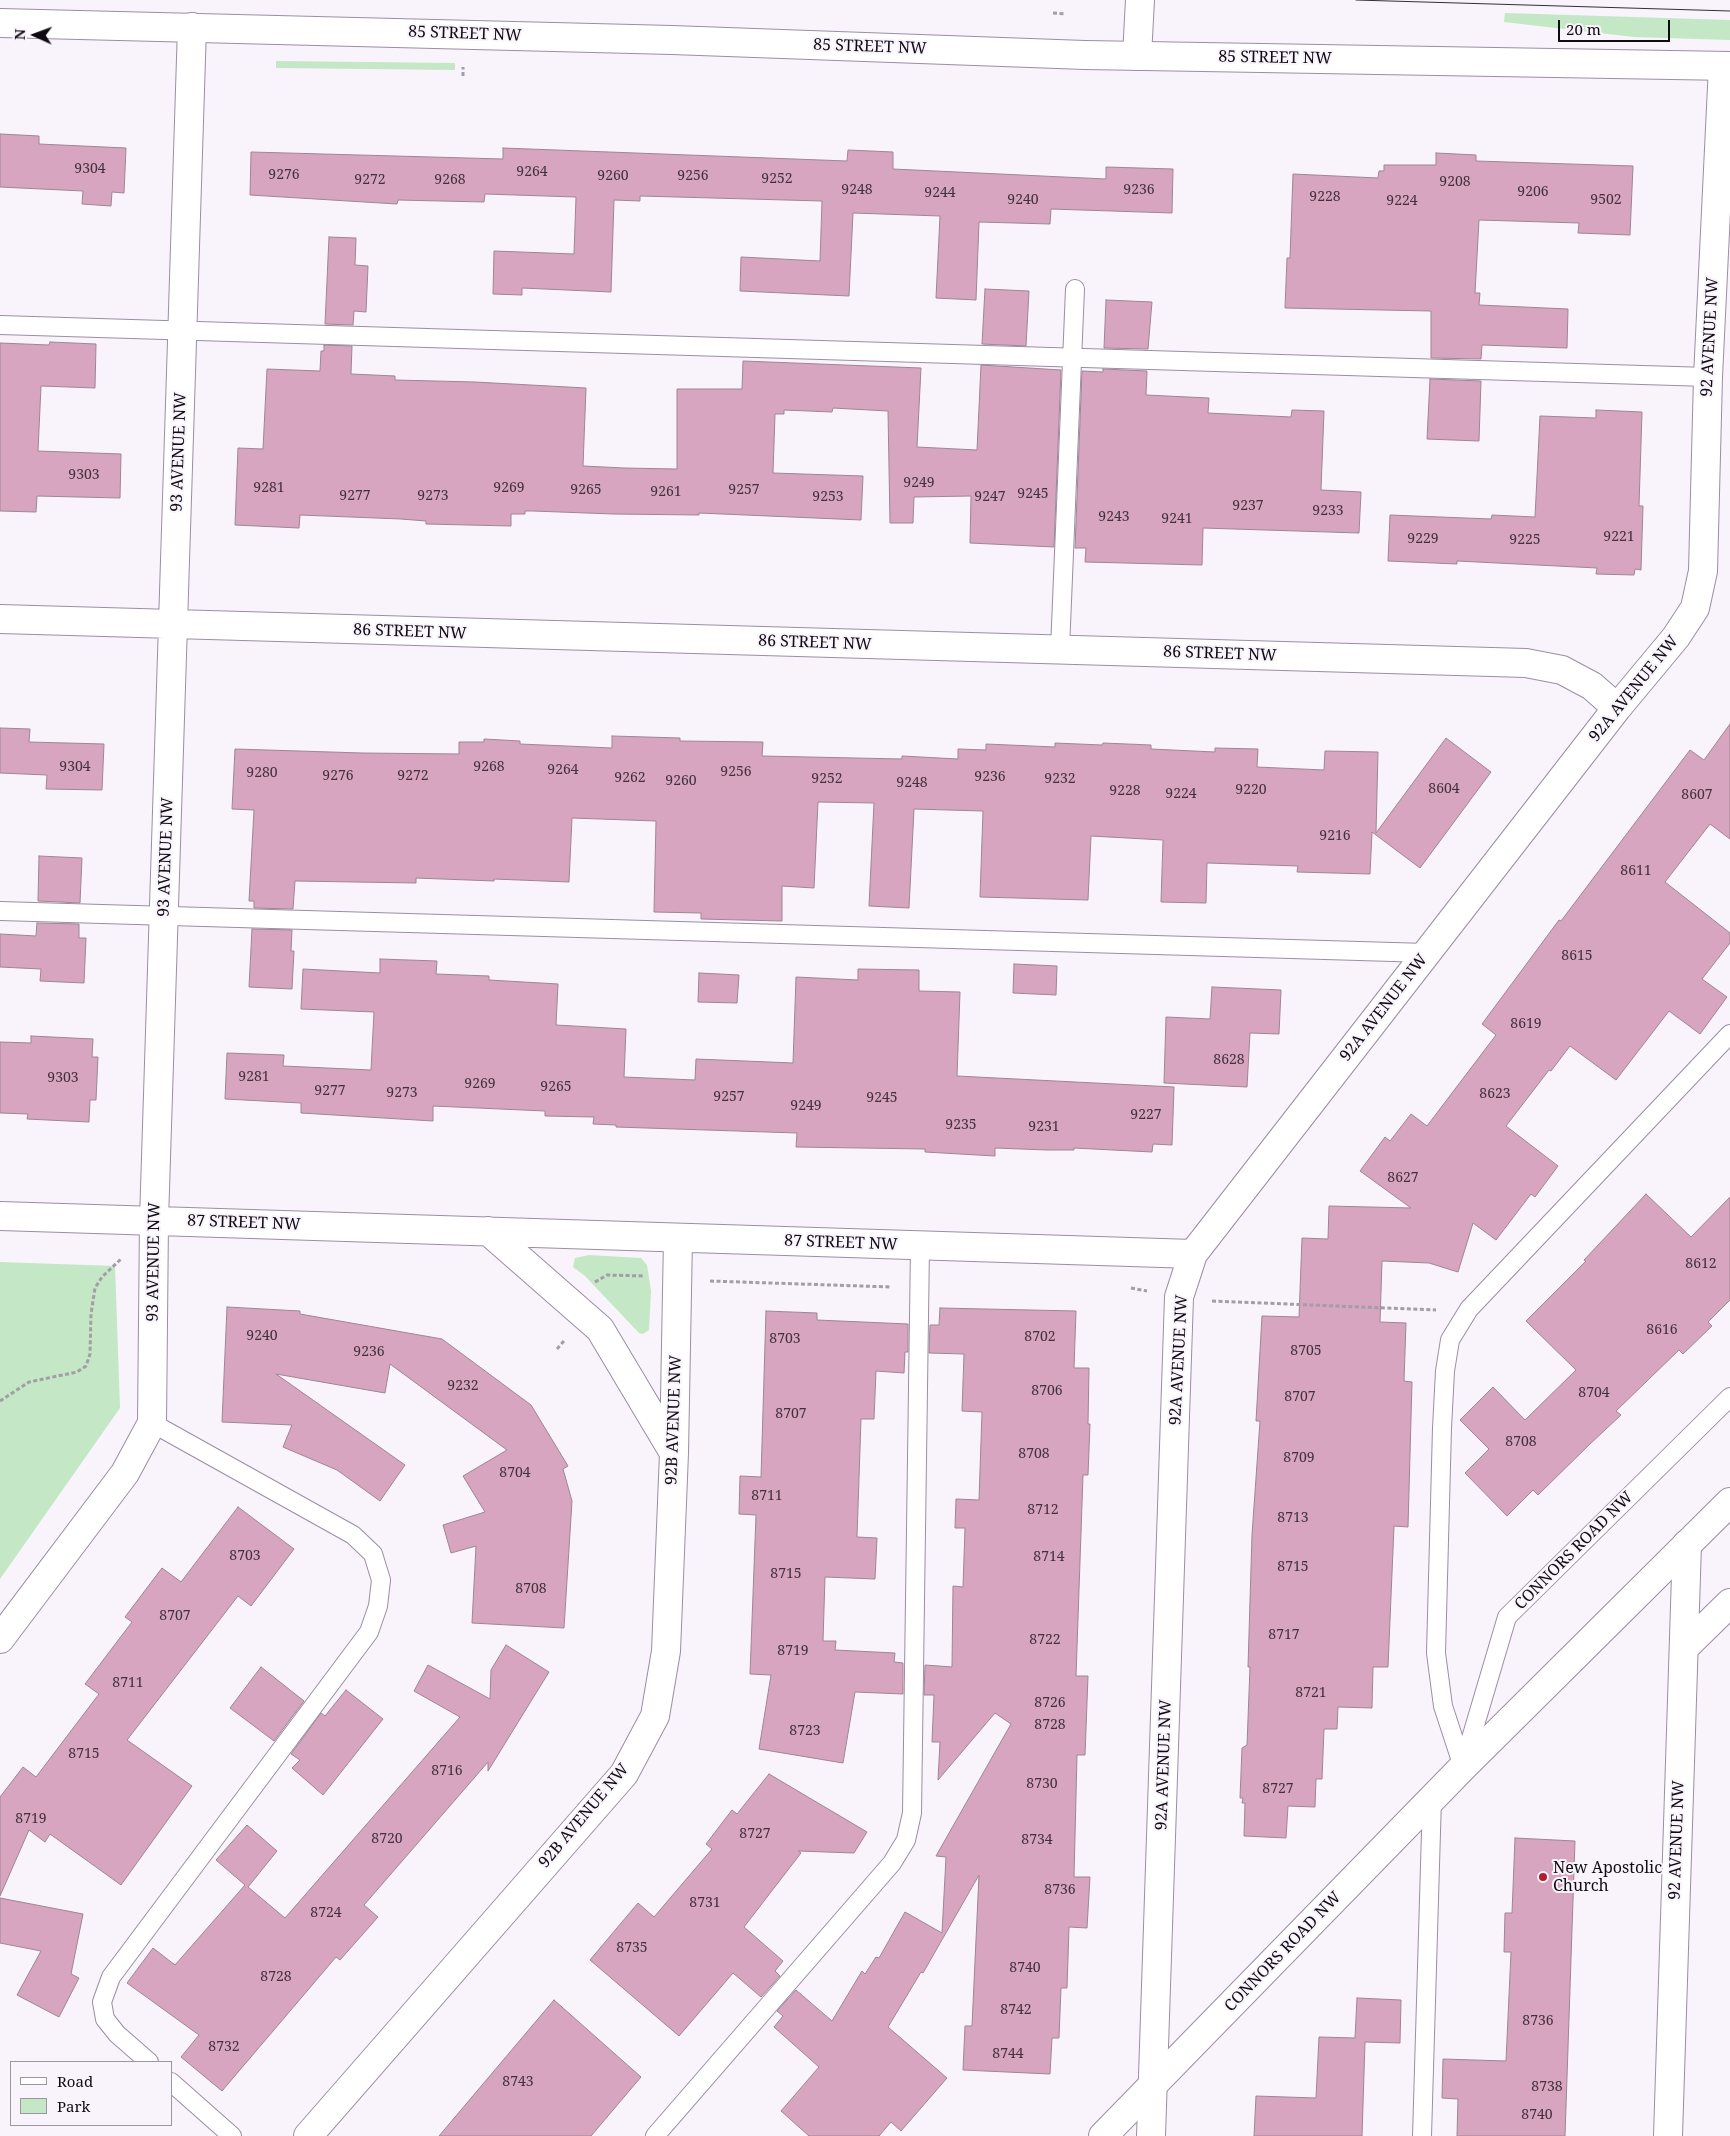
<!DOCTYPE html>
<html>
<head>
<meta charset="utf-8">
<style>
  body { margin:0 }
  #map { position:relative; width:1730px; height:2136px; overflow:hidden; background:#f9f3fc; font-family:"Noto Serif",serif }
  canvas { display:block }
  .legend { position:absolute; left:10px; top:2061px; width:162px; height:65px; box-sizing:border-box; background:#f9f3fc; border:1px solid #9c969e; margin:0; padding:6px 9px; list-style:none; font-size:15px; color:#100a12 }
  .legend li { display:flex; align-items:center; gap:10px; height:25px }
  .legend b { width:25px; border:1px solid #9c969e }
  .north { position:absolute; left:10px; top:10px; width:50px; height:50px; -webkit-text-stroke:4px #f9f3fc; paint-order:stroke; rotate:272deg; font-size:14px; font-weight:700; line-height:20px; text-align:center; color:#100a12 }
  .north::after { content:''; display:block; margin:auto; width:18px; height:22px; background:#100a12; clip-path:polygon(50% 0,100% 100%,50% 72%,0 100%) }
  .scale { position:absolute; left:1558px; top:20px; width:112px; height:22px; box-sizing:border-box; border:2px solid #100a12; border-top:0; padding-left:6px; font-size:15px; line-height:18px; white-space:nowrap; color:#100a12; -webkit-text-stroke:4px #f9f3fc; paint-order:stroke }
</style>
</head>
<body>
<div id="map">
<canvas width="1730" height="2136"></canvas>
<ul class="legend">
<li><b style="height:6px;background:#fff"></b>Road</li>
<li><b style="height:14px;background:#c4e7c6"></b>Park</li>
</ul>
<div class="north">N</div>
<div class="scale">20 m</div>
</div>
<script>
const c = document.querySelector('canvas').getContext('2d');
c.lineJoin = 'round';
function fillPath(path, color) { c.fillStyle = color; c.fill(path, 'evenodd'); }
const poly = rows => new Path2D(rows.map(r => 'M' + r).join(''));
function stroke(path, color, width, dash) { c.strokeStyle = color; c.lineWidth = width; c.lineCap = dash ? 'butt' : 'round'; c.setLineDash(dash || []); c.stroke(path); }
function write(font, color, halo, rows, align = 'center') {
  c.font = font + ' "Noto Serif",serif'; c.lineWidth = 4; c.setLineDash([]); c.textBaseline = 'middle'; c.strokeStyle = halo; c.fillStyle = color; for (const [text, x, y, turn = 0] of rows) {
    c.save(); c.translate(x, y); c.rotate((+turn || 0) * Math.PI / 180); c.textAlign = isNaN(turn) ? turn : align; if (halo) c.strokeText(text, 0, 0); c.fillText(text, 0, 0); c.restore();
  }
}
fillPath(poly([
  [1505,13,1730,20,1730,40,1634,37,1504,22],
  [276,61,455,63,455,70,276,68],
  [589,1255,641,1258,647,1265,651,1291,649,1330,643,1334,639,1333,585,1276,573,1267,575,1258],
  [0,1262,115,1266,120,1408,0,1579]
]), '#c4e7c6');
const building = poly([
  [0,134,39,136,39,144,126,148,124,193,112,192,111,206,82,204,83,191,0,187,0,134],
  [503,148,847,161,848,150,893,152,893,169,1106,179,1106,167,1173,169,1172,213,1051,209,1050,224,979,222,976,300,936,298,940,216,853,213,849,296,740,291,741,257,820,261,822,201,640,196,640,201,614,200,611,292,522,288,522,295,493,294,494,251,574,254,576,197,485,194,484,202,398,200,397,204,250,195,251,152,503,159,503,148],
  [1436,153,1476,155,1476,161,1633,166,1630,235,1578,233,1579,223,1479,220,1475,293,1480,293,1479,305,1568,309,1567,348,1482,345,1481,359,1431,358,1431,311,1285,308,1287,258,1290,258,1293,174,1378,178,1379,171,1384,171,1384,165,1436,165,1436,153],
  [329,237,356,238,355,265,368,266,366,312,354,311,353,325,325,324,329,237],
  [985,289,1029,291,1026,346,982,344,985,289],
  [1106,300,1152,302,1148,349,1104,348,1106,300],
  [50,342,96,344,95,388,41,386,38,451,121,454,120,498,37,496,36,512,0,511,0,343,49,345,50,342],
  [324,345,352,346,351,374,395,376,395,380,475,382,586,388,583,466,624,468,677,469,677,389,742,389,743,361,921,368,917,447,977,450,981,365,1061,370,1054,547,970,543,971,496,914,497,913,523,890,523,888,411,833,408,832,412,784,410,784,414,775,414,773,473,863,476,861,520,699,513,699,515,613,514,533,511,525,511,525,514,511,514,511,526,426,524,426,521,401,519,300,515,299,528,235,525,238,448,263,449,267,369,320,371,321,351,324,351,324,345],
  [1103,369,1147,371,1146,395,1209,398,1208,413,1291,417,1292,410,1324,411,1321,490,1361,492,1359,533,1203,528,1202,565,1085,562,1086,548,1075,548,1082,371,1103,372,1103,369],
  [1430,379,1481,381,1479,441,1427,439,1430,379],
  [1596,410,1642,412,1639,506,1643,506,1641,570,1635,569,1634,575,1596,574,1597,568,1457,561,1457,564,1388,561,1390,515,1491,519,1492,515,1535,517,1540,416,1596,418,1596,410],
  [1730,724,1730,839,1710,824,1665,882,1730,933,1730,943,1702,979,1727,997,1700,1034,1669,1011,1616,1080,1570,1046,1551,1071,1549,1070,1506,1126,1558,1166,1535,1197,1531,1194,1496,1240,1473,1223,1458,1272,1429,1263,1382,1261,1380,1322,1406,1323,1404,1381,1412,1382,1408,1527,1394,1526,1388,1667,1373,1667,1372,1708,1338,1707,1337,1729,1324,1729,1322,1779,1316,1779,1315,1807,1288,1806,1286,1838,1244,1836,1245,1803,1242,1803,1243,1798,1240,1798,1242,1748,1247,1745,1250,1667,1248,1667,1252,1535,1260,1421,1256,1421,1262,1316,1299,1317,1302,1238,1328,1239,1329,1206,1411,1208,1360,1171,1385,1137,1390,1141,1411,1114,1427,1126,1496,1035,1482,1024,1559,920,1561,921,1690,750,1704,760,1730,724],
  [0,728,30,729,29,742,104,744,102,790,46,789,47,775,0,773,0,728],
  [612,736,680,738,680,741,763,742,762,756,902,759,902,756,958,759,958,749,986,750,986,744,1055,747,1055,743,1102,745,1103,743,1151,745,1151,749,1215,752,1215,748,1258,749,1257,767,1324,770,1325,751,1378,752,1376,833,1446,738,1491,772,1420,868,1372,832,1370,874,1297,872,1298,866,1207,863,1206,903,1161,902,1163,840,1091,836,1088,900,980,897,983,811,914,809,909,908,869,906,874,803,818,802,814,888,782,886,782,921,701,919,701,913,654,912,656,821,572,818,569,882,494,879,494,881,416,878,416,883,295,881,293,909,254,908,254,901,249,901,254,810,232,809,235,749,362,753,459,754,459,742,484,742,484,739,520,741,520,744,612,748,612,736],
  [39,856,82,858,80,903,38,901,39,856],
  [37,923,79,924,79,938,86,938,84,983,40,981,41,969,0,967,0,934,36,936,37,923],
  [252,929,292,930,291,951,294,951,292,989,249,987,252,929],
  [380,959,437,961,436,974,489,976,489,980,558,984,556,1025,626,1029,624,1077,695,1080,696,1059,793,1063,796,977,858,980,858,969,919,970,919,991,960,992,957,1076,1174,1087,1172,1145,1153,1144,1152,1152,1074,1148,1074,1150,1047,1150,995,1148,995,1156,925,1152,925,1149,796,1147,797,1133,616,1127,616,1125,593,1124,594,1117,545,1116,545,1111,433,1106,433,1121,301,1113,301,1103,225,1099,227,1053,284,1055,283,1066,371,1070,374,1012,301,1009,303,969,380,973,380,959],
  [1014,964,1057,966,1056,995,1013,993,1014,964],
  [699,973,739,975,737,1003,698,1002,699,973],
  [1212,987,1281,990,1279,1034,1250,1033,1247,1087,1164,1083,1166,1017,1210,1019,1212,987],
  [31,1036,93,1039,92,1057,98,1057,96,1100,90,1100,89,1122,27,1119,28,1114,0,1113,0,1042,31,1043,31,1036],
  [1646,1194,1691,1237,1730,1197,1730,1300,1708,1322,1712,1326,1683,1354,1679,1350,1616,1411,1621,1415,1590,1444,1538,1495,1533,1490,1507,1516,1465,1473,1489,1449,1460,1420,1493,1387,1525,1420,1576,1370,1526,1321,1586,1261,1584,1260,1646,1194],
  [227,1307,300,1311,300,1314,442,1339,531,1405,568,1466,563,1469,572,1501,564,1628,472,1623,476,1546,451,1553,443,1525,485,1512,463,1476,507,1450,390,1364,385,1393,276,1374,405,1465,380,1501,337,1470,283,1447,292,1425,222,1422,227,1307],
  [940,1308,1076,1311,1074,1368,1089,1368,1088,1424,1090,1424,1088,1475,1083,1475,1076,1676,1088,1676,1085,1755,1077,1755,1074,1877,1090,1877,1087,1928,1069,1927,1067,1988,1061,1988,1059,2038,1052,2038,1050,2074,963,2070,965,2026,972,2026,979,1875,923,1973,921,1972,888,2027,947,2078,901,2131,891,2122,879,2136,809,2136,781,2111,819,2067,774,2027,783,2016,777,2011,796,1990,832,2021,862,1971,865,1974,876,1957,879,1958,905,1912,942,1933,946,1857,936,1856,1011,1724,995,1713,938,1780,940,1742,932,1742,934,1695,924,1695,925,1665,952,1667,953,1586,963,1587,965,1528,955,1528,956,1499,979,1500,982,1412,962,1411,964,1354,929,1353,930,1325,939,1325,940,1308],
  [766,1311,817,1313,817,1320,908,1324,908,1352,905,1352,904,1373,876,1371,874,1419,861,1419,857,1537,877,1538,875,1579,825,1577,823,1641,836,1641,835,1650,895,1653,894,1662,903,1663,903,1694,855,1692,843,1763,759,1749,771,1675,750,1674,756,1515,739,1514,740,1476,761,1477,766,1311],
  [238,1507,294,1549,251,1606,238,1596,127,1740,192,1786,121,1885,50,1834,45,1842,29,1830,0,1896,0,1797,23,1767,36,1777,99,1694,85,1684,132,1622,125,1617,162,1568,181,1582,238,1507],
  [506,1645,549,1672,488,1771,488,1762,364,1905,378,1917,340,1960,336,1957,222,2091,181,2057,199,2035,127,1983,153,1948,175,1965,245,1885,216,1860,247,1825,277,1851,248,1887,285,1918,460,1717,414,1691,428,1665,490,1699,491,1670,506,1645],
  [261,1667,304,1701,274,1741,230,1708,261,1667],
  [346,1690,383,1719,323,1795,292,1768,300,1760,291,1754,321,1713,325,1716,346,1690],
  [769,1774,867,1832,854,1853,798,1851,801,1853,744,1927,783,1961,775,1971,780,1976,761,1997,733,1973,679,2036,590,1960,638,1903,654,1917,712,1849,706,1844,732,1810,737,1814,769,1774],
  [1515,1838,1575,1841,1565,2136,1457,2136,1458,2099,1442,2098,1443,2059,1506,2061,1511,1952,1504,1952,1505,1913,1512,1913,1515,1838],
  [0,1898,83,1914,71,1974,79,1978,59,2017,17,1995,41,1951,0,1943,0,1898],
  [1357,1998,1401,2000,1400,2043,1365,2042,1362,2136,1254,2136,1256,2096,1316,2098,1319,2037,1355,2038,1357,1998],
  [554,2000,641,2077,591,2136,439,2136,554,2000]
]);
fillPath(building, '#d7a5bf');
stroke(building, '#9f8592', 1);
const lane = poly([
  [0,325,1708,377],
  [1060,649,1075,289],
  [0,911,1427,953],
  [1464,1762,1507,1617,1730,1397],
  [1463,1767,1443,1706,1436,1653,1442,1428,1445,1371,1450,1340,1469,1309,1730,1034],
  [149,2062,117,2034,105,2019,102,2002,111,1977,369,1632,378,1606,381,1580,373,1554,353,1535,152,1423],
  [171,2082,232,2136],
  [655,2136,892,1863,906,1840,912,1813,920,1246],
  [1422,2136,1432,1798]
]);
const street = poly([
  [1137,56,1140,0],
  [0,619,1526,663,1562,670,1592,686,1617,708],
  [0,1216,1193,1254],
  [488,1231,600,1329,674,1453],
  [0,1639,125,1473,152,1423,154,1220,192,27],
  [1684,1648,1730,1603],
  [308,2136,624,1774,655,1716,666,1651,674,1453,678,1238],
  [1151,2136,1179,1297,1193,1254,1617,708,1676,637,1695,608,1703,571,1708,377,1723,66],
  [1668,2136,1687,1544]
]);
const secondary = poly([
  [0,23,672,40,1085,55,1730,66],
  [1103,2136,1463,1767,1730,1502]
]);
stroke(lane, '#9c8da3', 20);
stroke(street, '#9c8da3', 30);
stroke(secondary, '#9c8da3', 30);
stroke(poly([
  [1053,13,1066,14],
  [463,76,463,67],
  [710,1281,891,1287],
  [595,1282,607,1275,644,1276],
  [1131,1288,1147,1291],
  [1212,1301,1436,1310],
  [557,1349,564,1341],
  [0,1401,29,1382,77,1372,86,1366,90,1354,91,1314,95,1288,102,1277,121,1259]
]), '#a39da5', 3, [4, 2.5]);
stroke(lane, '#fff', 18);
stroke(street, '#fff', 28);
stroke(secondary, '#fff', 28);
stroke(poly([
  [1356,0,1730,11]
]), '#342e36', 1);
for (const [x, y, r, color] of [
  [1543,1877,5,"#b01d30"]
]) { const dot = new Path2D(); dot.arc(x, y, r, 0, 2 * Math.PI); c.fillStyle = color; c.fill(dot); stroke(dot, '#f9f3fc', 2); }
write('14px', '#42313d', null, [
  ["9304",90,169],
  ["9264",532,172],
  ["9276",284,175],
  ["9260",613,176],
  ["9256",693,176],
  ["9252",777,179],
  ["9272",370,180],
  ["9268",450,180],
  ["9208",1455,182],
  ["9248",857,190],
  ["9236",1139,190],
  ["9206",1533,192],
  ["9244",940,193],
  ["9228",1325,197],
  ["9240",1023,200],
  ["9502",1606,200],
  ["9224",1402,201],
  ["9303",84,475],
  ["9249",919,483],
  ["9281",269,488],
  ["9269",509,488],
  ["9265",586,490],
  ["9257",744,490],
  ["9261",666,492],
  ["9245",1033,494],
  ["9277",355,496],
  ["9273",433,496],
  ["9253",828,497],
  ["9247",990,497],
  ["9237",1248,506],
  ["9233",1328,511],
  ["9243",1114,517],
  ["9241",1177,519],
  ["9221",1619,537],
  ["9229",1423,539],
  ["9225",1525,540],
  ["9304",75,767],
  ["9268",489,767],
  ["9264",563,770],
  ["9256",736,772],
  ["9280",262,773],
  ["9276",338,776],
  ["9272",413,776],
  ["9236",990,777],
  ["9262",630,778],
  ["9252",827,779],
  ["9232",1060,779],
  ["9260",681,781],
  ["9248",912,783],
  ["8604",1444,789],
  ["9220",1251,790],
  ["9228",1125,791],
  ["9224",1181,794],
  ["8607",1697,795],
  ["9216",1335,836],
  ["8611",1636,871],
  ["8615",1577,956],
  ["8619",1526,1024],
  ["8628",1229,1060],
  ["9281",254,1077],
  ["9303",63,1078],
  ["9269",480,1084],
  ["9265",556,1087],
  ["9277",330,1091],
  ["9273",402,1093],
  ["8623",1495,1094],
  ["9257",729,1097],
  ["9245",882,1098],
  ["9249",806,1106],
  ["9227",1146,1115],
  ["9235",961,1125],
  ["9231",1044,1127],
  ["8627",1403,1178],
  ["8612",1701,1264],
  ["8616",1662,1330],
  ["9240",262,1336],
  ["8702",1040,1337],
  ["8703",785,1339],
  ["8705",1306,1351],
  ["9236",369,1352],
  ["9232",463,1386],
  ["8706",1047,1391],
  ["8704",1594,1393],
  ["8707",1300,1397],
  ["8707",791,1414],
  ["8708",1521,1442],
  ["8708",1034,1454],
  ["8709",1299,1458],
  ["8704",515,1473],
  ["8711",767,1496],
  ["8712",1043,1510],
  ["8713",1293,1518],
  ["8703",245,1556],
  ["8714",1049,1557],
  ["8715",1293,1567],
  ["8715",786,1574],
  ["8708",531,1589],
  ["8707",175,1616],
  ["8717",1284,1635],
  ["8722",1045,1640],
  ["8719",793,1651],
  ["8711",128,1683],
  ["8721",1311,1693],
  ["8726",1050,1703],
  ["8728",1050,1725],
  ["8723",805,1731],
  ["8715",84,1754],
  ["8716",447,1771],
  ["8730",1042,1784],
  ["8727",1278,1789],
  ["8719",31,1819],
  ["8727",755,1834],
  ["8720",387,1839],
  ["8734",1037,1840],
  ["8736",1060,1890],
  ["8731",705,1903],
  ["8724",326,1913],
  ["8735",632,1948],
  ["8740",1025,1968],
  ["8728",276,1977],
  ["8742",1016,2010],
  ["8736",1538,2021],
  ["8732",224,2047],
  ["8744",1008,2054],
  ["8743",518,2082],
  ["8738",1547,2087],
  ["8740",1537,2115]
]);
write('16px', '#100a12', '#f9f3fc', [
  ["85 STREET NW",465,34,2],
  ["85 STREET NW",870,47,2],
  ["85 STREET NW",1275,58,1],
  ["92 AVENUE NW",1710,337,-87],
  ["93 AVENUE NW",179,452,-88],
  ["86 STREET NW",410,632,2],
  ["86 STREET NW",815,643,2],
  ["86 STREET NW",1220,654,2],
  ["92A AVENUE NW",1634,689,-51],
  ["93 AVENUE NW",166,857,-88],
  ["92A AVENUE NW",1384,1008,-52],
  ["87 STREET NW",244,1223,2],
  ["87 STREET NW",841,1243,2],
  ["93 AVENUE NW",154,1262,-89],
  ["92A AVENUE NW",1179,1360,-87],
  ["92B AVENUE NW",674,1420,-88],
  ["CONNORS ROAD NW",1574,1551,-45],
  ["92A AVENUE NW",1164,1765,-88],
  ["92B AVENUE NW",584,1816,-50],
  ["92 AVENUE NW",1677,1840,-88],
  ["CONNORS ROAD NW",1283,1952,-46]
]);
write('16px', '#100a12', '#f9f3fc', [
  ["New Apostolic",1553,1868],
  ["Church",1553,1886]
], 'left');
</script>
</body>
</html>
